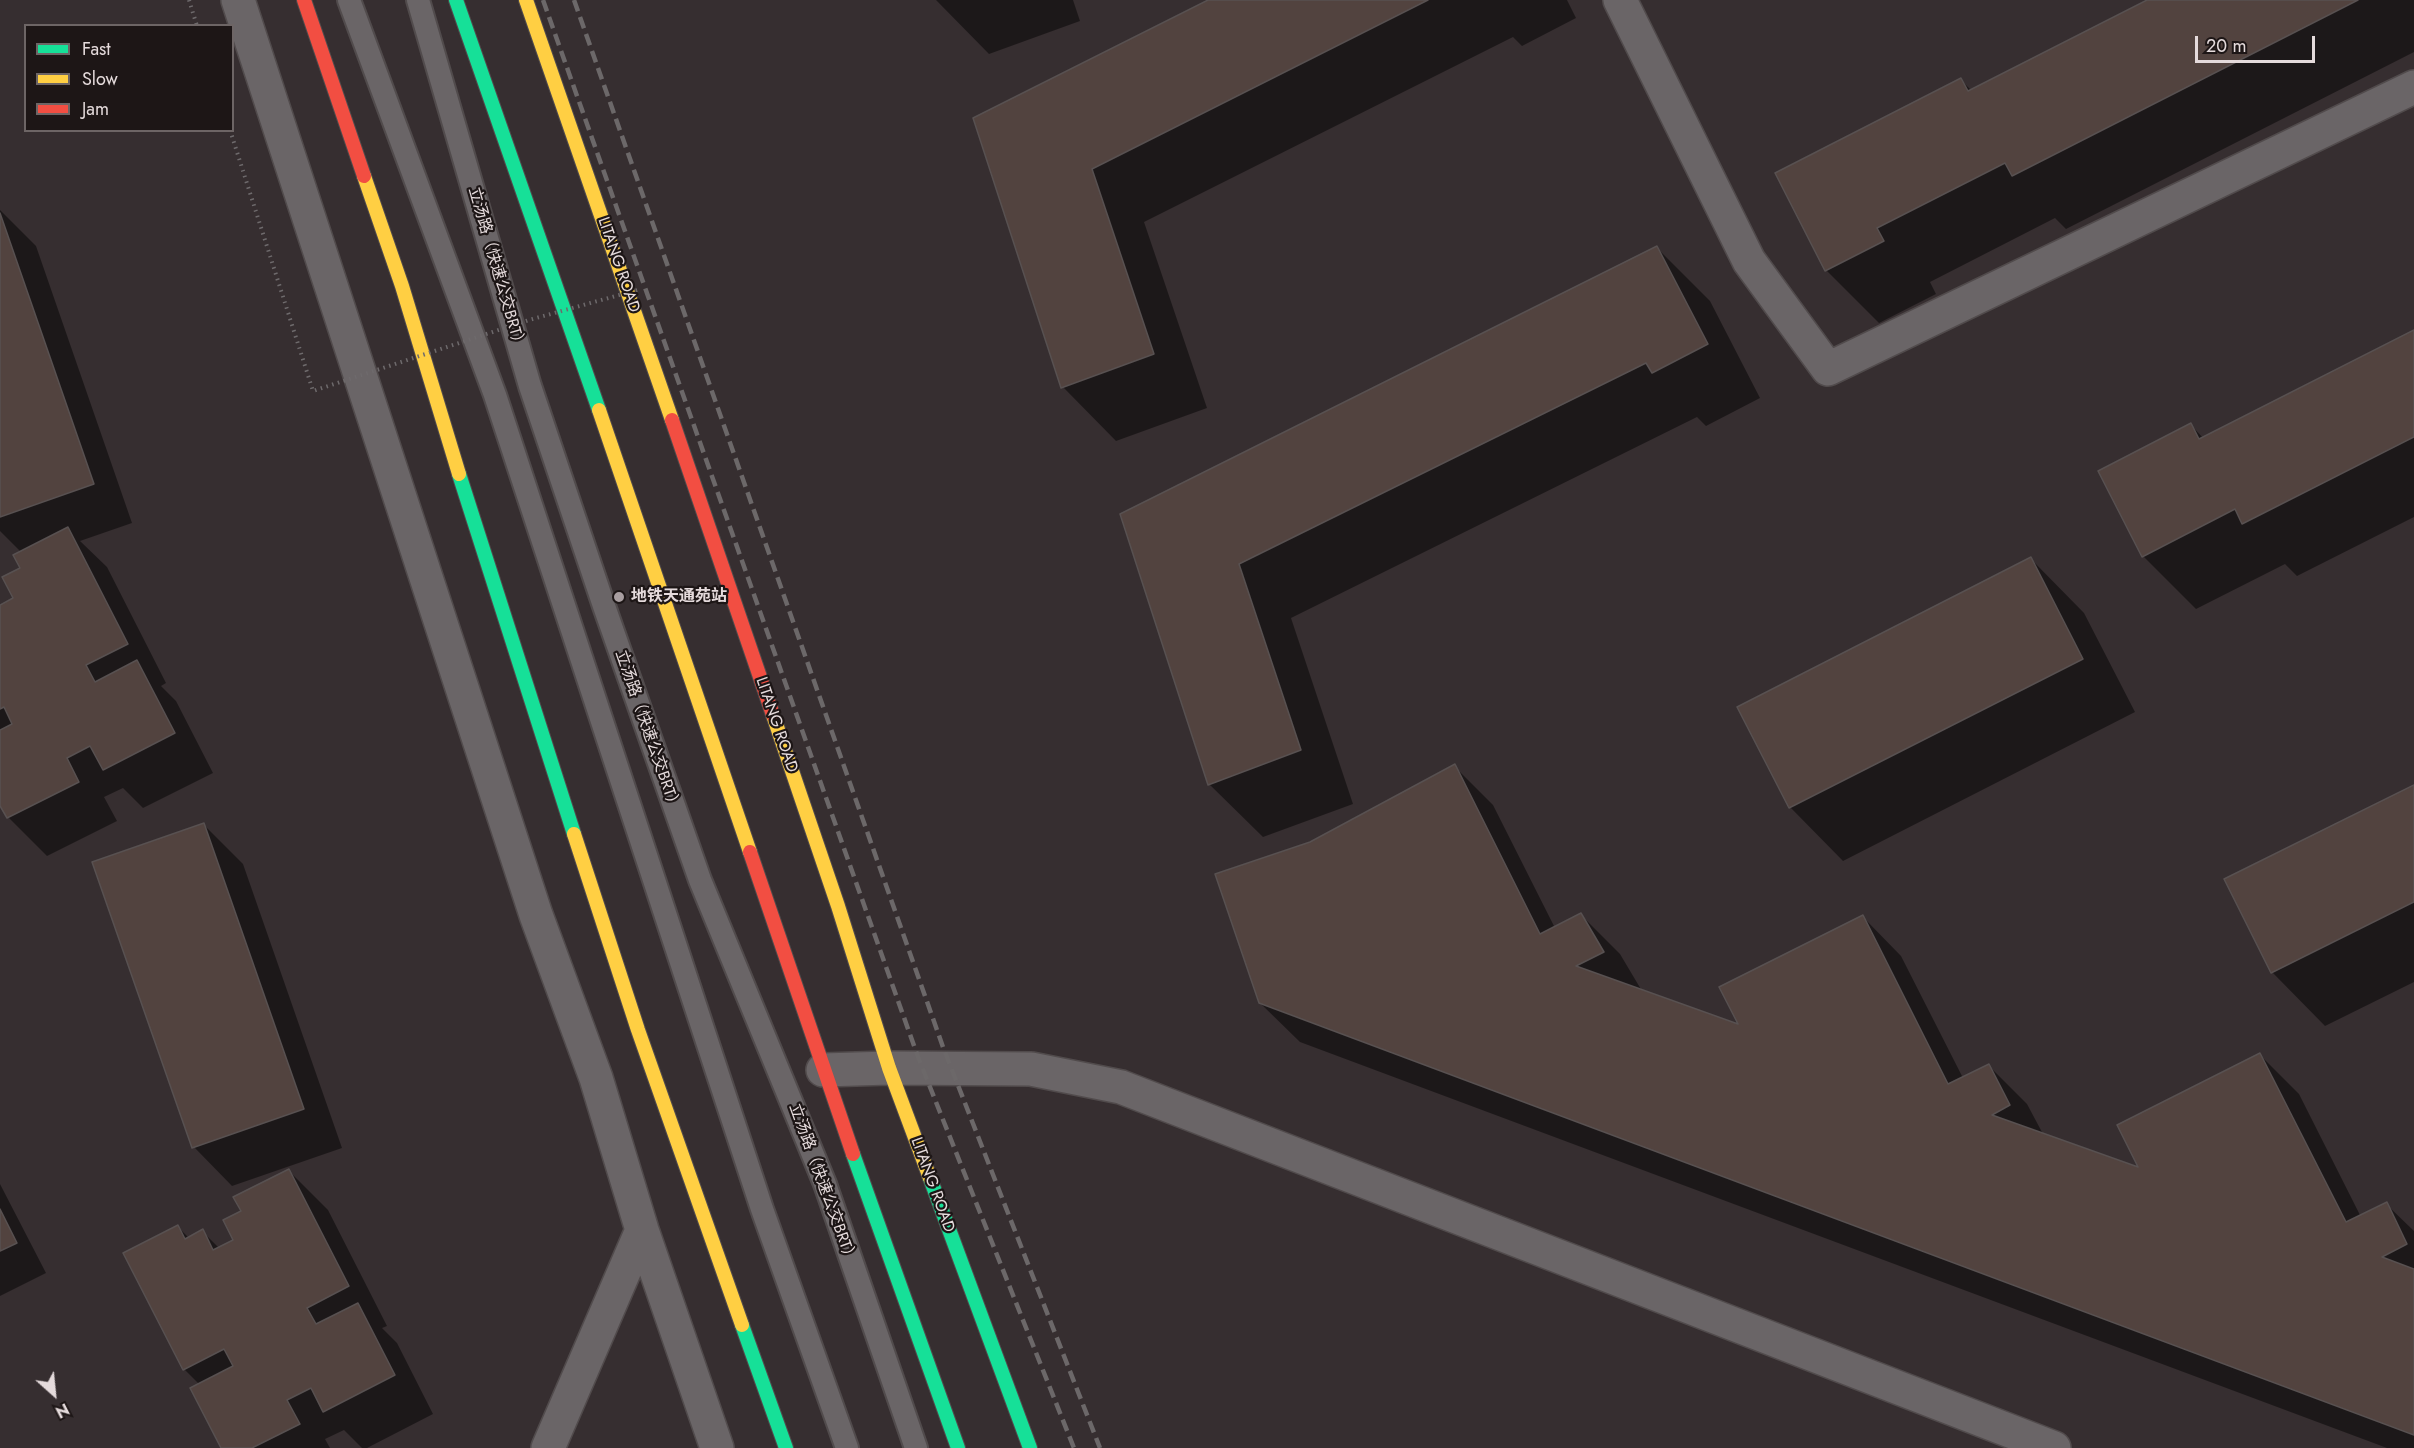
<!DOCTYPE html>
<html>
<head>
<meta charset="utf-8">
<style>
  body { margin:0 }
  #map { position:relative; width:2414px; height:1448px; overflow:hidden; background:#362e30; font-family:Jost,sans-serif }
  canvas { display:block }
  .legend { position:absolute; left:24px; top:24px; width:210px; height:108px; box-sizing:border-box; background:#1d1616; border:2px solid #6d6565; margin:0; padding:8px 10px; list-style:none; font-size:18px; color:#e5dbdc }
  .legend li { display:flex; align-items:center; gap:12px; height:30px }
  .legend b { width:30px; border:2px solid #6d6565 }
  .north { position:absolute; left:24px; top:1364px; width:60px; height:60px; -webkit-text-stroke:4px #1d1616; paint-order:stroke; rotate:153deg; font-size:16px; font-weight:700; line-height:24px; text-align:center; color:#e5dbdc }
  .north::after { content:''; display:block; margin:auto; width:21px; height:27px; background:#e5dbdc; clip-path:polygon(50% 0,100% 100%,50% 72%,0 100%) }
  .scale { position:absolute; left:2195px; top:36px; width:120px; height:27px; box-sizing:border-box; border:3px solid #e5dbdc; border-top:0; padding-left:8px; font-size:18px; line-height:21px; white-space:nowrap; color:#e5dbdc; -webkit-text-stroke:4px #1d1616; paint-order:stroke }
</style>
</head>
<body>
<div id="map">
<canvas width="2414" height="1448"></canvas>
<ul class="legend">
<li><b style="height:8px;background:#16e098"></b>Fast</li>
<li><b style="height:8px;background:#ffcf43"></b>Slow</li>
<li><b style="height:8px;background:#f24e42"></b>Jam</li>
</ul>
<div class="north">N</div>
<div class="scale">20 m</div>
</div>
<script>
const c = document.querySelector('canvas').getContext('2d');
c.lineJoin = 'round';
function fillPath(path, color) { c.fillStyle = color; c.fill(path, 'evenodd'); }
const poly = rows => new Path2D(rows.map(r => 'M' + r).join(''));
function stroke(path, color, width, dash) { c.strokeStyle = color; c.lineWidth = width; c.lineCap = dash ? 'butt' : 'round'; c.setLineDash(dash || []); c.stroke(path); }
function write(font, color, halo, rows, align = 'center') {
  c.font = font + ' Jost,"Noto Sans SC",sans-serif'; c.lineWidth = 4.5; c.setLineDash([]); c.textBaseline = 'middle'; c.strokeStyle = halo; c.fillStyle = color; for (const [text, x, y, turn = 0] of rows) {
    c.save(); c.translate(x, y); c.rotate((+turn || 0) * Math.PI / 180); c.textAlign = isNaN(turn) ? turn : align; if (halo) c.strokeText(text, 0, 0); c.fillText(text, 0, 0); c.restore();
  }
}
fillPath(poly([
  [936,0,1073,0,1080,21,989,54],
  [1211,0,1567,0,1576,18,1522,46,1513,37,1144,222,1207,408,1116,441,1063,387,975,119],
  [2151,0,2414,0,2414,52,2066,229,2055,218,1930,282,1936,294,1879,323,1826,270,1961,80,1972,91],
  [0,210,36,246,132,523,80,541,107,567,166,683,161,686,176,701,213,773,143,808,123,788,104,797,117,821,47,856,8,817,0,802,0,607,15,599,22,569,21,552,0,531],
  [1657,248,1710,301,1760,398,1706,426,1697,417,1291,618,1353,804,1263,837,1209,784,1122,515],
  [2414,332,2414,517,2297,576,2285,564,2196,609,2143,556,2191,425,2204,439],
  [2031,559,2084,613,2135,712,1843,861,1790,807,1739,708],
  [1454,766,1493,805,1555,928,1581,915,1620,954,1642,991,1741,1027,1863,917,1901,956,1963,1078,1989,1066,2027,1104,2043,1134,2141,1170,2260,1055,2299,1094,2361,1217,2386,1204,2414,1231,2414,1448,2387,1448,1300,1042,1260,1003,1310,843],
  [2414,787,2414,982,2325,1026,2272,972],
  [204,825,243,864,342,1148,232,1186,194,1147],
  [289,1171,328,1210,387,1326,382,1328,397,1343,433,1414,367,1448,362,1448,344,1430,325,1439,330,1448,222,1448,200,1385,184,1369,178,1227,189,1238,202,1231,220,1249,235,1241,243,1212],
  [0,1184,46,1273,0,1296]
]), '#0007');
const building = poly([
  [1208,0,1428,0,1092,169,1154,354,1061,388,973,118,1208,0],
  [2147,0,2358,0,2012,176,2005,163,1877,228,1884,241,1825,271,1775,173,1961,78,1968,91,2147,0],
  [0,213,94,484,0,517,0,213],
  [1657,246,1708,344,1652,373,1646,363,1239,564,1301,750,1208,785,1120,514,1657,246],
  [2414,330,2414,437,2242,524,2235,509,2142,557,2098,471,2191,423,2199,439,2414,330],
  [68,527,128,644,86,665,95,682,137,660,175,733,103,770,90,746,67,758,79,782,7,818,0,806,0,730,12,724,4,707,0,709,0,605,13,598,2,577,20,568,13,555,68,527],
  [2031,557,2083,659,1789,808,1737,707,2031,557],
  [1455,764,1540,934,1581,913,1604,952,1576,966,1738,1024,1719,987,1863,915,1948,1084,1989,1064,2010,1105,1992,1115,2138,1167,2117,1125,2260,1053,2346,1222,2387,1202,2407,1244,2382,1257,2414,1269,2414,1435,1259,1003,1215,874,1310,842,1455,764],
  [2414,785,2414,902,2271,973,2224,879,2414,785],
  [204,823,304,1109,192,1148,92,862,204,823],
  [289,1169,349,1286,307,1308,316,1324,358,1303,395,1375,323,1412,311,1388,287,1400,300,1424,252,1448,221,1448,190,1388,233,1366,224,1349,183,1370,123,1253,178,1225,185,1239,203,1229,213,1250,233,1240,223,1220,241,1211,233,1197,289,1169],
  [0,1209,17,1243,0,1251,0,1209]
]);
fillPath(building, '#52433f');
stroke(building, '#585151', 1.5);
const lane = poly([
  [349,0,495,395,762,1209,847,1448],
  [418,0,530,386,604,606,700,880,825,1184,916,1448]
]);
const street = poly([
  [238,0,536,915,596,1078,642,1230,717,1448],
  [1620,0,1749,261,1828,369,2414,87],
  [823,1070,889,1068,1031,1069,1121,1087,2054,1448],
  [548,1448,642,1230]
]);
const fast = poly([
  [456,0,599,410],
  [459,474,574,834],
  [853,1154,958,1448],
  [930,1178,1030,1448],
  [742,1325,786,1448]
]);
const slow = poly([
  [526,0,672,420],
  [364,176,402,286,459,474],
  [599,410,750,852],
  [773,715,838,906,889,1068,930,1178],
  [574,834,638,1030,742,1325]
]);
const jam = poly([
  [304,0,364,176],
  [672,420,773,715],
  [750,852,853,1154]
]);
stroke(lane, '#514b4c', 26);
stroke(street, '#514b4c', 36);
stroke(fast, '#514b4c', 16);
stroke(slow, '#514b4c', 16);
stroke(jam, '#514b4c', 16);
stroke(poly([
  [189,0,197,26]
]), '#6e6a6c', 4, [1.5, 4.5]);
stroke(lane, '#6a6567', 22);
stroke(street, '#6a6567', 33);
stroke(fast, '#16e098', 14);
stroke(slow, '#ffcf43', 14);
stroke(jam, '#f24e42', 14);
stroke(poly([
  [543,0,918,1057,1074,1448],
  [574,0,943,1047,1100,1448]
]), '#6c6869', 4.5, [12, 6]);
stroke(poly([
  [230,130,313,391,529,320,641,289]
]), '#6e6a6c', 4, [1.5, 4.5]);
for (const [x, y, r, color] of [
  [619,597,6,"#a89ea0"]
]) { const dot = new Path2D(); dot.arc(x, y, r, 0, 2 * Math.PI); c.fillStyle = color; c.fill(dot); stroke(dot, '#1d1616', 2); }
write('16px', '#e5dbdc', '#1d1616', [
  ["LITANG ROAD",618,265,71],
  ["立汤路（快速公交BRT）",496,269,74],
  ["LITANG ROAD",776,725,71],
  ["立汤路（快速公交BRT）",647,731,71],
  ["立汤路（快速公交BRT）",822,1184,70],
  ["LITANG ROAD",932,1185,70]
]);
write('bold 16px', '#e5dbdc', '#1d1616', [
  ["地铁天通苑站",631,597]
], 'left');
</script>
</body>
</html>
